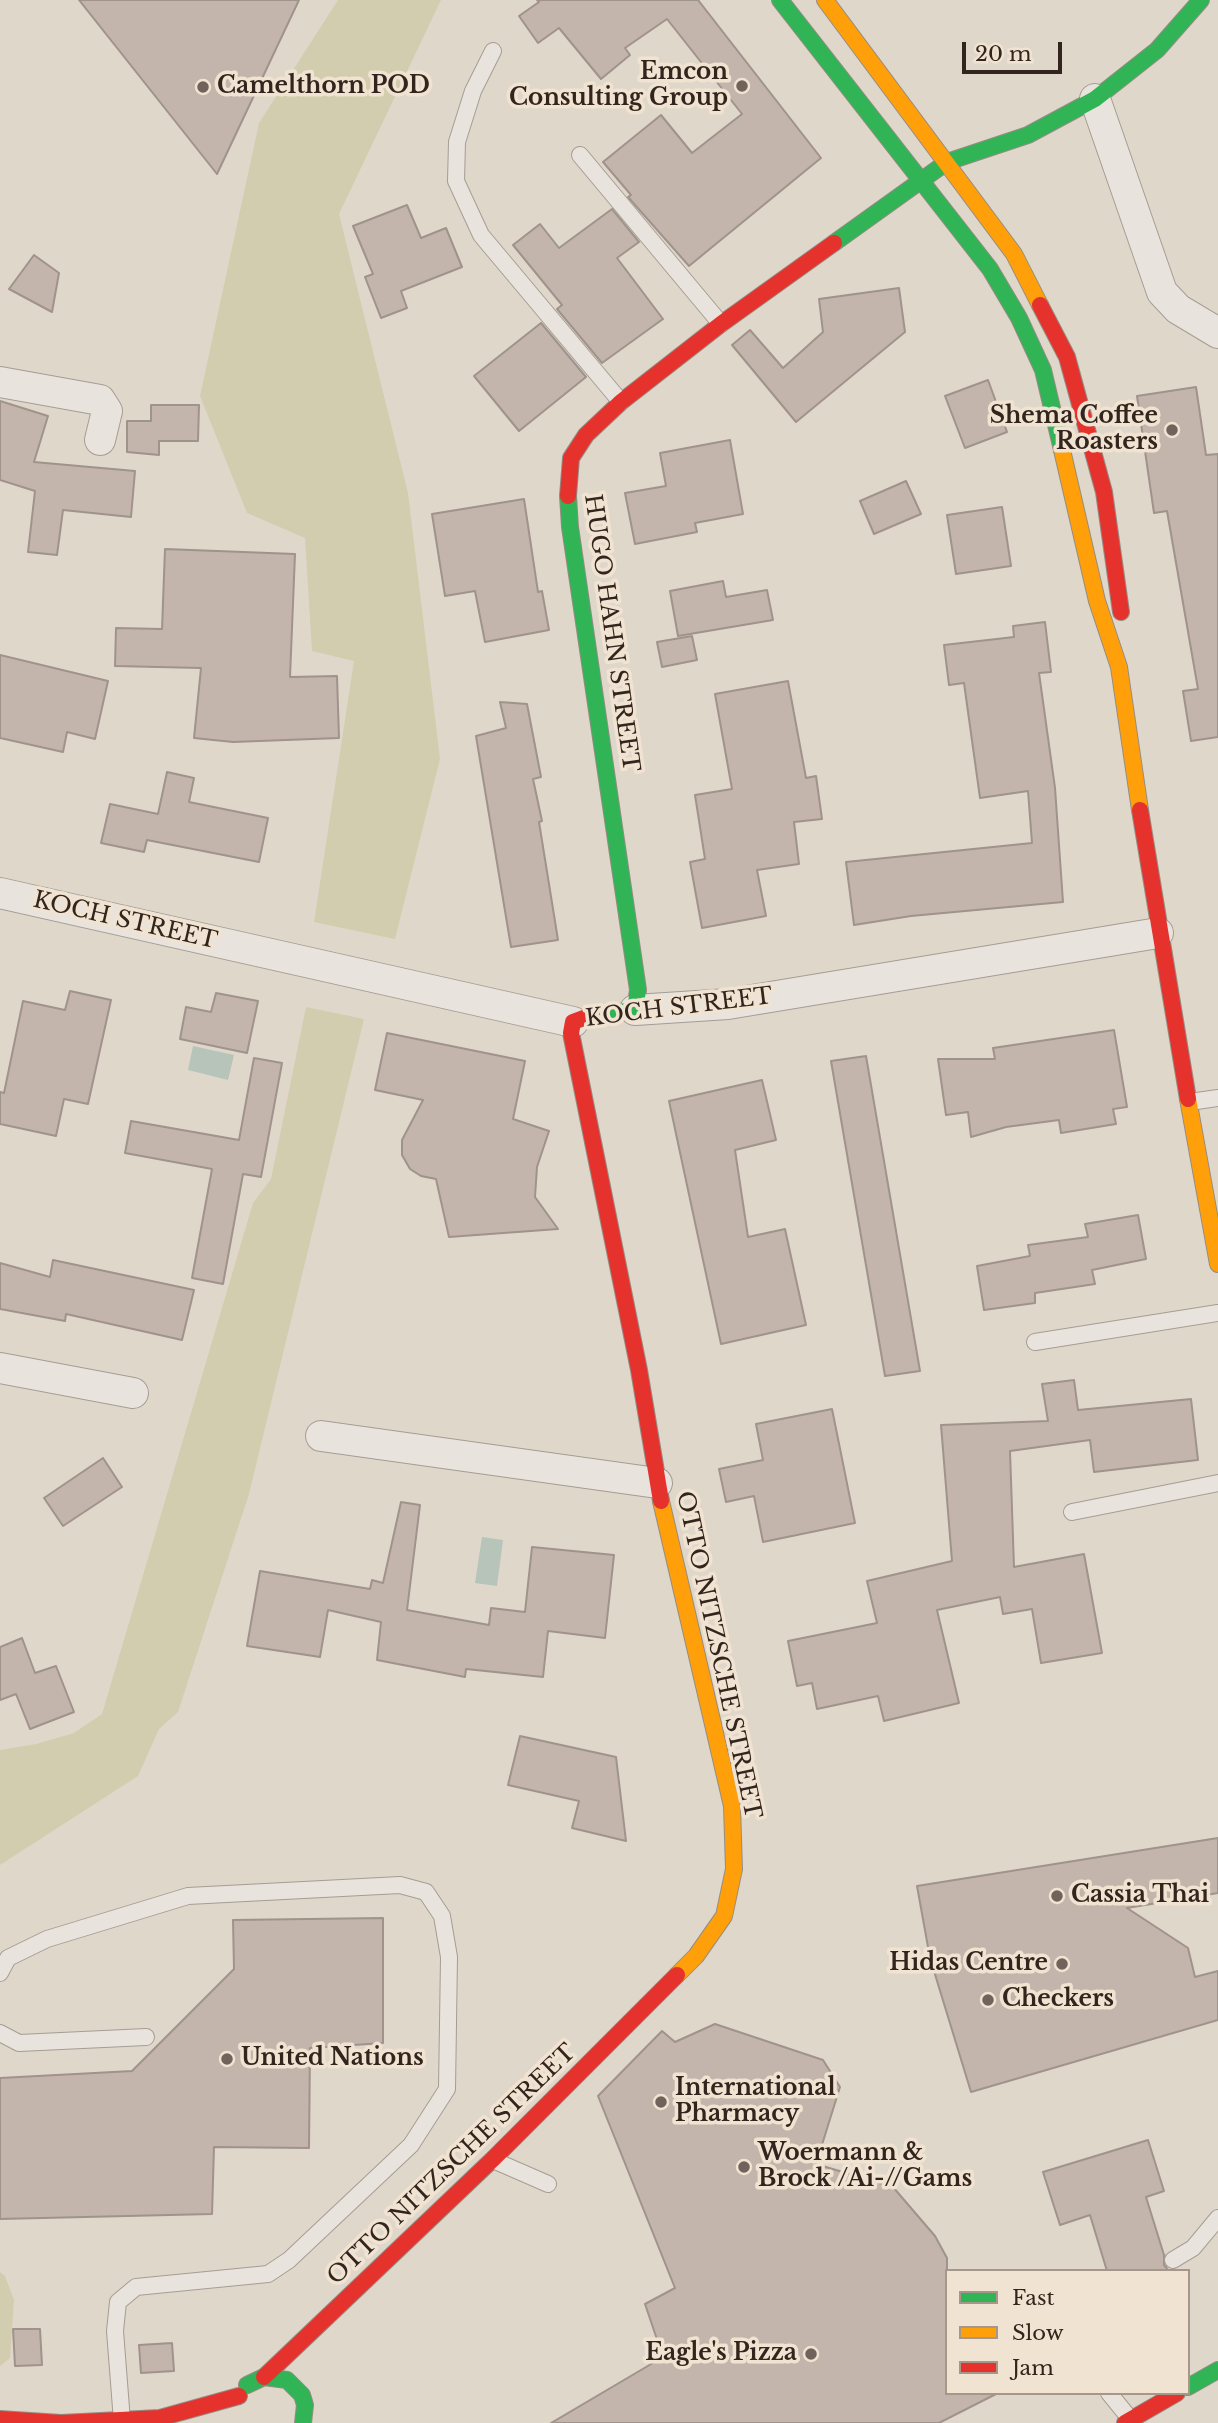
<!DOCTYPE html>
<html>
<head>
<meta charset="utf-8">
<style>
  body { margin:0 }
  #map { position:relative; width:1218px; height:2423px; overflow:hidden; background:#e0d7cb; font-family:"Libre Baskerville",serif }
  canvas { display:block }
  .legend { position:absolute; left:945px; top:2269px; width:245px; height:126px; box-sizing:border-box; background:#f1e3d1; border:2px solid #a59789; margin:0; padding:9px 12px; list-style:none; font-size:21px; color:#32251e }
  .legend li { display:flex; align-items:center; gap:14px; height:35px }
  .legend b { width:35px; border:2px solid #a59789 }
  .scale { position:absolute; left:962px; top:42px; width:100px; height:32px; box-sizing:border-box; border:4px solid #32251e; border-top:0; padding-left:9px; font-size:21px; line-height:24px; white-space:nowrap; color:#32251e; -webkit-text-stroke:5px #f1e3d1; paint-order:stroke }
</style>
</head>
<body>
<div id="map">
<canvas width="1218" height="2423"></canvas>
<ul class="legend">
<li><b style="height:9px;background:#30b455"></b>Fast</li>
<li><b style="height:9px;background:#ff9f0a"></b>Slow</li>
<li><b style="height:9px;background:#e5322d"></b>Jam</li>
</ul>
<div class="scale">20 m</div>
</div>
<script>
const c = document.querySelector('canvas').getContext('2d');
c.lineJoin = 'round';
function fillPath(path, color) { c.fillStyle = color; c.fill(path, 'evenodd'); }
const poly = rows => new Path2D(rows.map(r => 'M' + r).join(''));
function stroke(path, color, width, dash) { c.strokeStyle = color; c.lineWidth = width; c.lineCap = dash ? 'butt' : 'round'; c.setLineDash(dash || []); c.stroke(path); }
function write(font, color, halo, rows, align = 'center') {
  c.font = font + ' "Libre Baskerville",serif'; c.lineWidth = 7; c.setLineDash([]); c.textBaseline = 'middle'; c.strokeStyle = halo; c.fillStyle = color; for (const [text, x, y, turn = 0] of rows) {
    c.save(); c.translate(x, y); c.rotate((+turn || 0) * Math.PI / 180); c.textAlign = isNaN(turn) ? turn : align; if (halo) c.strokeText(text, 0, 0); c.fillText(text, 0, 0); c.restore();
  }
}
fillPath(poly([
  [338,0,441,0,339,214,408,493,440,759,395,939,314,922,354,661,312,651,305,538,247,513,200,396,259,123],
  [306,1007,364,1019,249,1494,178,1712,159,1729,138,1776,0,1865,0,1750,36,1744,74,1733,102,1714,253,1203,271,1179],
  [0,2272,5,2276,14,2300,10,2358,0,2366]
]), '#d2cdae');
fillPath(poly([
  [193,1046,234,1055,228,1080,188,1070],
  [482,1537,503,1540,497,1586,475,1583]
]), '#b6c4ba');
const building = poly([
  [79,0,299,0,217,174,79,0],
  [537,0,698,0,821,158,689,266,628,197,631,195,603,162,661,115,692,153,742,114,667,19,625,48,630,55,601,79,559,28,538,43,519,16,539,2,537,0],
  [407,205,421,238,446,228,462,267,401,291,407,308,381,318,365,277,373,274,353,226,407,205],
  [612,209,639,242,617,258,663,319,602,363,557,309,562,305,513,245,540,224,559,248,612,209],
  [34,255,59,273,52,312,9,289,34,255],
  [899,288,905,332,796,422,732,345,750,330,783,368,823,332,819,299,899,288],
  [541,323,586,377,519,431,474,376,541,323],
  [988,380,1007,432,965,448,945,396,988,380],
  [1196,387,1206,455,1218,454,1218,737,1191,741,1183,691,1198,689,1167,511,1154,513,1137,396,1196,387],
  [0,401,48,416,34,462,135,471,131,517,63,510,57,555,28,552,35,491,0,480,0,401],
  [151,405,199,405,198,441,159,441,159,455,127,452,127,421,151,421,151,405],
  [730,440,743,514,695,523,697,532,635,544,625,493,666,486,660,453,730,440],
  [906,481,921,514,874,534,860,501,906,481],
  [524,499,538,592,542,591,549,630,485,642,475,591,445,596,432,514,524,499],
  [1002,507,1011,566,956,574,947,515,1002,507],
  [165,549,295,554,290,677,337,676,339,738,233,742,194,738,201,668,115,666,116,628,162,629,165,549],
  [723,581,726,597,767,590,773,620,678,636,670,591,723,581],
  [1045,622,1051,672,1039,673,1055,788,1063,902,911,916,854,925,846,862,1032,843,1028,791,980,798,964,683,949,685,944,645,1014,637,1013,626,1045,622],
  [692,636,697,660,662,667,657,642,692,636],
  [0,655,108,681,95,739,67,732,63,752,0,738,0,655],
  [788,681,806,778,816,776,822,819,794,822,799,864,757,870,766,916,702,928,690,862,705,859,695,795,732,789,715,694,788,681],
  [500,702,527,704,541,777,533,779,542,821,539,822,558,940,511,947,476,736,506,728,500,702],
  [167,772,194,778,189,802,268,818,259,862,147,840,144,852,101,843,110,804,158,814,167,772],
  [70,991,111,1000,88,1104,64,1099,56,1136,0,1124,0,1092,4,1093,23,1001,65,1010,70,991],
  [216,993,258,1001,247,1053,180,1039,186,1007,211,1012,216,993],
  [1114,1030,1127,1107,1113,1109,1116,1124,1061,1133,1059,1120,1006,1127,971,1137,968,1112,946,1115,938,1059,995,1059,993,1048,1114,1030],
  [387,1033,525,1061,513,1119,549,1131,537,1167,535,1197,558,1229,449,1237,436,1179,421,1176,410,1169,402,1155,402,1140,423,1100,375,1090,387,1033],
  [866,1056,920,1371,885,1376,831,1061,866,1056],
  [254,1058,282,1063,261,1177,243,1174,223,1284,192,1278,212,1169,125,1153,131,1121,239,1140,254,1058],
  [762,1080,776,1140,735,1150,748,1237,785,1229,806,1325,721,1344,669,1101,762,1080],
  [1138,1215,1146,1259,1092,1270,1095,1284,1035,1293,1035,1303,984,1310,977,1266,1030,1256,1028,1245,1088,1237,1085,1224,1138,1215],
  [53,1260,194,1290,182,1340,66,1314,65,1321,0,1309,0,1263,50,1277,53,1260],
  [1074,1380,1078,1410,1191,1399,1198,1460,1094,1472,1090,1440,1010,1451,1014,1567,1084,1554,1102,1653,1041,1663,1032,1609,1003,1614,1000,1597,937,1610,959,1703,884,1721,878,1696,817,1709,812,1683,797,1686,788,1641,877,1623,867,1581,952,1561,941,1425,1048,1421,1042,1384,1074,1380],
  [832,1409,855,1523,763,1542,754,1496,726,1502,719,1469,763,1460,756,1424,832,1409],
  [103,1458,122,1487,63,1526,44,1498,103,1458],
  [401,1502,420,1505,407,1610,489,1625,491,1608,525,1612,532,1547,614,1555,605,1638,548,1631,543,1677,466,1669,465,1677,377,1660,381,1622,328,1610,320,1657,247,1646,260,1571,370,1589,372,1580,383,1583,401,1502],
  [22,1638,35,1673,56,1666,74,1712,30,1729,16,1694,0,1700,0,1647,22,1638],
  [520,1736,616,1757,626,1841,572,1828,579,1801,508,1785,520,1736],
  [1218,1838,1218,1893,1127,1908,1188,1948,1195,1977,1218,1971,1218,2020,971,2092,930,1958,917,1886,1218,1838],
  [383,1918,383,2043,310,2048,309,2148,214,2147,212,2214,0,2219,0,2078,132,2071,234,1969,233,1920,383,1918],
  [715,2024,823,2060,840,2087,816,2164,893,2187,935,2236,947,2258,947,2393,998,2393,939,2423,551,2423,663,2357,645,2304,675,2288,598,2096,662,2031,675,2042,715,2024],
  [1148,2140,1164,2191,1146,2197,1164,2255,1164,2265,1169,2271,1107,2271,1090,2215,1060,2225,1043,2172,1148,2140],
  [13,2329,40,2329,42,2365,15,2366,13,2329],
  [172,2343,174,2371,141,2373,139,2345,172,2343]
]);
fillPath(building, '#c3b5ac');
stroke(building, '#a0938b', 2);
const lane = poly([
  [493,51,473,91,457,142,456,181,481,235,621,402],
  [580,155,721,324],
  [1190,1102,1218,1098],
  [1035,1342,1218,1313],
  [1072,1512,1218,1483],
  [0,1973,8,1958,47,1939,188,1896,400,1885,426,1892,442,1916,449,1957,447,2089,411,2145,289,2260,268,2274,136,2287,118,2302,115,2331,122,2421],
  [0,2033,19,2043,146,2037],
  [493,2160,548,2184],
  [1173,2260,1193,2248,1218,2218],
  [1109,2393,1131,2420]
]);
const street = poly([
  [1095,99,1162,292,1178,309,1218,333],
  [0,382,100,400,107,411,100,440],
  [0,893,573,1022],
  [635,1010,728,1004,1158,933],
  [0,1368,133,1393],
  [321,1436,657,1483]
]);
const fast = poly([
  [780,0,990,269,1019,318,1043,370,1062,450],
  [834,243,947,162,1028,135,1095,99,1157,50,1201,0],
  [568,496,570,527,638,990,635,1010,589,1016],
  [247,2385,264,2377,287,2380,302,2395,305,2405,303,2423],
  [1188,2387,1218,2370]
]);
const slow = poly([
  [825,0,1014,254,1040,305],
  [1062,450,1097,601,1119,667,1140,810],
  [1188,1099,1218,1264],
  [661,1501,732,1806,734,1869,724,1916,696,1956,677,1975]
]);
const jam = poly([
  [1040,305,1067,357,1104,492,1121,612],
  [568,496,571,458,586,435,621,402,721,324,834,243],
  [1140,810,1188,1099],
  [589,1016,573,1022,571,1033,639,1370,661,1501],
  [264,2377,492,2160,677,1975],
  [0,2419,61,2423,160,2418,239,2396],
  [1125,2423,1177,2393]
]);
stroke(lane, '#a59d94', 18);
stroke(street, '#a59d94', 32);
stroke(fast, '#958c84', 18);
stroke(slow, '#958c84', 18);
stroke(jam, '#958c84', 18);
stroke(lane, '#e8e3dc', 16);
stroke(street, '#e8e3dc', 30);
stroke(fast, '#30b455', 16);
stroke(slow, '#ff9f0a', 16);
stroke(jam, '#e5322d', 16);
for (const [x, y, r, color] of [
  [742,86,7,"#6f635b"],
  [203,87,7,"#6f635b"],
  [1172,430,7,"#6f635b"],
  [1057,1896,7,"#6f635b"],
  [1062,1964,7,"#6f635b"],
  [988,2000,7,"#6f635b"],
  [227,2059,7,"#6f635b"],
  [661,2102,7,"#6f635b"],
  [744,2167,7,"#6f635b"],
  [811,2354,7,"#6f635b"]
]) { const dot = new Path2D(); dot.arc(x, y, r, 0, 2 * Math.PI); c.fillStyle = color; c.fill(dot); stroke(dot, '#f1e3d1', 2.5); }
write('bold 23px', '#32251e', '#f1e3d1', [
  ["Emcon",728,73,"right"],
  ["Consulting Group",728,99,"right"],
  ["Camelthorn POD",217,87],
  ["Shema Coffee",1158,417,"right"],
  ["Roasters",1158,443,"right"],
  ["Cassia Thai",1071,1896],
  ["Hidas Centre",1048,1964,"right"],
  ["Checkers",1002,2000],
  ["United Nations",241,2059],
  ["International",675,2089],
  ["Pharmacy",675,2115],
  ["Woermann &",758,2154],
  ["Brock /Ai-//Gams",758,2180],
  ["Eagle's Pizza",797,2354,"right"]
], 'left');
write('23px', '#32251e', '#f1e3d1', [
  ["HUGO HAHN STREET",611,633,82],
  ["KOCH STREET",125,921,13],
  ["KOCH STREET",679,1008,-7],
  ["OTTO NITZSCHE STREET",718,1655,78],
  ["OTTO NITZSCHE STREET",452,2165,-44]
]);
</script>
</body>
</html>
